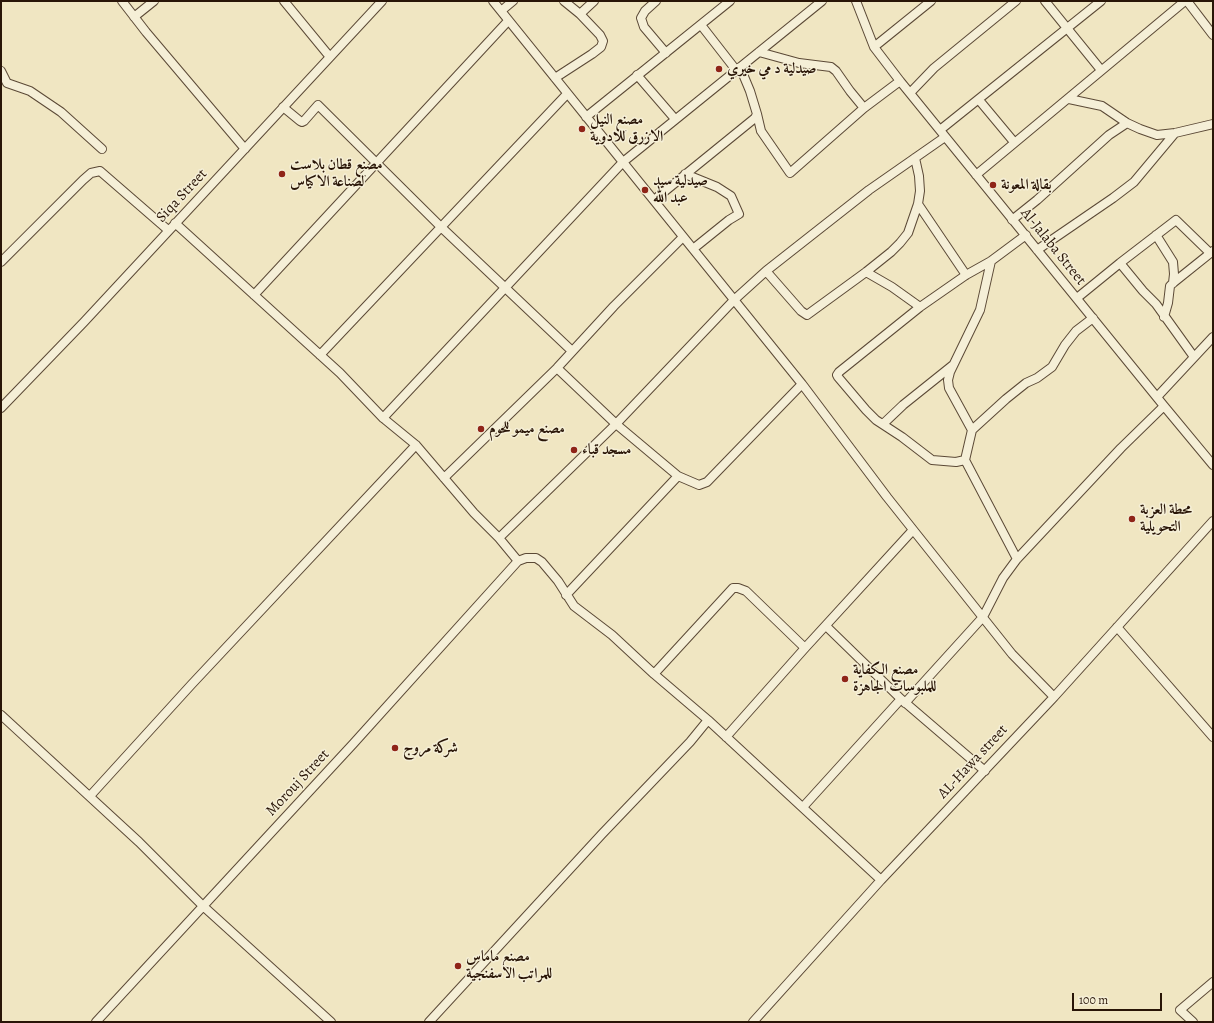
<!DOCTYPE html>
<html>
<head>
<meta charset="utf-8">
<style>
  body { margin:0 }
  #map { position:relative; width:1214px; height:1023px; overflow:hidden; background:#f0e6c2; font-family:Alegreya,serif }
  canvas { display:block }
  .frame { position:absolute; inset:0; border:2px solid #291507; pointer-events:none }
  .scale { position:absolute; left:1072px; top:993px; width:90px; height:18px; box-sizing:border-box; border:2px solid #291507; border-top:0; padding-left:5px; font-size:12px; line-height:14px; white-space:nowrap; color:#291507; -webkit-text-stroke:3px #f5efd7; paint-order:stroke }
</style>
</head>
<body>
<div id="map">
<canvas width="1214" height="1023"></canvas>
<div class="frame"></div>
<div class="scale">100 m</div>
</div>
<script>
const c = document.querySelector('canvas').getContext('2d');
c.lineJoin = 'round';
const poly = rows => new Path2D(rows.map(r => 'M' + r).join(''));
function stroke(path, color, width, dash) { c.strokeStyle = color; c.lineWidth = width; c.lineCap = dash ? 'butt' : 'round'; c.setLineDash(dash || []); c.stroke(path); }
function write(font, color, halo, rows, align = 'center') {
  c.font = font + ' Alegreya,Amiri,serif'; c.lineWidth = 3; c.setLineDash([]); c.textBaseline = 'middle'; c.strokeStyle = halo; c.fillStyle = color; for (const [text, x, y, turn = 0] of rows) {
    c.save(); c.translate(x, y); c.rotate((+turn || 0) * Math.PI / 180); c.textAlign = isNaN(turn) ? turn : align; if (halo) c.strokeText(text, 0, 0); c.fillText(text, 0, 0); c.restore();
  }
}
const minor = poly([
  [122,1,146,32,245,149],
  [284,1,330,57],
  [493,1,802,384,887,497,1012,654,1054,697],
  [656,1,645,11,641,18,644,27,666,53],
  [856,1,874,47,900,81,1164,406,1213,465],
  [1045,1,1101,70],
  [1187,1,1213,35],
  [501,11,513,1],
  [580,14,594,1],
  [134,17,154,1],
  [701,25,736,70],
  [874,47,931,1],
  [759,52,799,63,831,67,836,71,850,91,864,108,900,81],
  [1,71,7,83,30,91,61,112,102,149],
  [637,75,675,119],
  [555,78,592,54,601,47,603,41,600,35,580,14,564,1],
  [910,93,934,68,1016,1],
  [1069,99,1102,106,1127,123,1140,129,1157,135,1175,133,1213,124],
  [979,100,1014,142],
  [283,107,300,121,302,122,304,121,318,105,441,227,572,351],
  [757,114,761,131,790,173,864,108],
  [586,117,730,1],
  [940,130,1101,1],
  [685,174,717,187,731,196,739,214,729,220,693,249],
  [976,175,1185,1],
  [654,200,755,118,757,114,750,91,740,67],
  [918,204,966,275],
  [1012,220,1037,200,1109,135,1127,123],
  [175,223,340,373,383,418,416,445,474,513,499,538,518,561,526,558,536,558,542,562,558,581,574,606,612,635,654,674,708,720,881,880],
  [1156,235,1173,262,1174,274,1173,283],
  [1037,250,1113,198,1134,182,1175,133],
  [1,262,83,180,91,173,100,171,168,230],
  [1120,263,1143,291,1156,304,1194,357],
  [766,271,801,311,807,315,866,272,891,252,900,243,908,233,918,204,920,191,919,176,915,158],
  [866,272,892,287,920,307],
  [254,295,508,21],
  [1077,298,1120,263,1176,220,1210,253],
  [1164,317,1168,303,1170,286,1173,283,1213,251],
  [320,355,567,94],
  [557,368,616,424,678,476,699,485,707,482,802,384],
  [1157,397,1213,337],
  [1,408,84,322,382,1],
  [383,418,623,162,822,1],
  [883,424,903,405,953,365],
  [972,430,949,388,948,380,950,372,980,310,991,261],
  [965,460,956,462,932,460,902,437,876,420,866,410,838,377,837,375,839,372,920,307,966,275,991,261,1026,235],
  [444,478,557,368,614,306,683,237],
  [499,538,616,424,734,300,766,271,869,190,945,137],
  [1017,559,965,460,972,430,1006,399,1026,383,1037,378,1052,367,1065,345,1076,331,1093,318],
  [566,595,678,476],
  [826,626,901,699,985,771],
  [1117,627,1213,737],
  [654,674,733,588,738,588,746,591,805,648],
  [905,703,983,617,1003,578,1017,559,1121,448,1164,406],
  [1,715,139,842,203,906,331,1022],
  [726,737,805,648,913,530],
  [90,796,191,685,416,445],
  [803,807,901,699],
  [96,1022,353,744,518,561],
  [429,1022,602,834,690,742,708,720],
  [753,1022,881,880,1054,697,1213,521],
  [1193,1022,1180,1010,1213,982]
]);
stroke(minor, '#5b4936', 10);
stroke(minor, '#f5efd7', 8);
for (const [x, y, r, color] of [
  [719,69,4,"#8f2418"],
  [582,129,4,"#8f2418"],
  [282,174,4,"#8f2418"],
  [993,185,4,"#8f2418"],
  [645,190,4,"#8f2418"],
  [481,429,4,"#8f2418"],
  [574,450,4,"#8f2418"],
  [1132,519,4,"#8f2418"],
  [845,679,4,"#8f2418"],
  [395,748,4,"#8f2418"],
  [458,966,4,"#8f2418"]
]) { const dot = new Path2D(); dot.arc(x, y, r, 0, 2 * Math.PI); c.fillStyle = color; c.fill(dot); stroke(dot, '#f5efd7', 1.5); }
write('bold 15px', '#291507', '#f5efd7', [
  ["صيدلية د مي خيري",727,69],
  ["مصنع النيل",590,120],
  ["الازرق للادوية",590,137],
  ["مصنع قطان بلاست",290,165],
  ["لصناعة الاكياس",290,182],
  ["صيدلية سيد",653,181],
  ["عبد الله",653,198],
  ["بقالة المعونة",1001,185],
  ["مصنع ميمو للحوم",489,429],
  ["مسجد قباء",582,450],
  ["محطة العزبة",1140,510],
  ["التحويلية",1140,527],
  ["مصنع الكفاية",853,670],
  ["للملبوسات الجاهزة",853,687],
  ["شركة مروج",403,748],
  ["مصنع ماماس",466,957],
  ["للمراتب الاسفنجية",466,974]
], 'left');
write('15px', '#291507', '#f5efd7', [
  ["Siqa Street",182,196,-47],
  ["Al-Jalaba Street",1053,247,51],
  ["AL-Hawa street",973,762,-47],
  ["Morouj Street",298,783,-47]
]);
</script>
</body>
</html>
